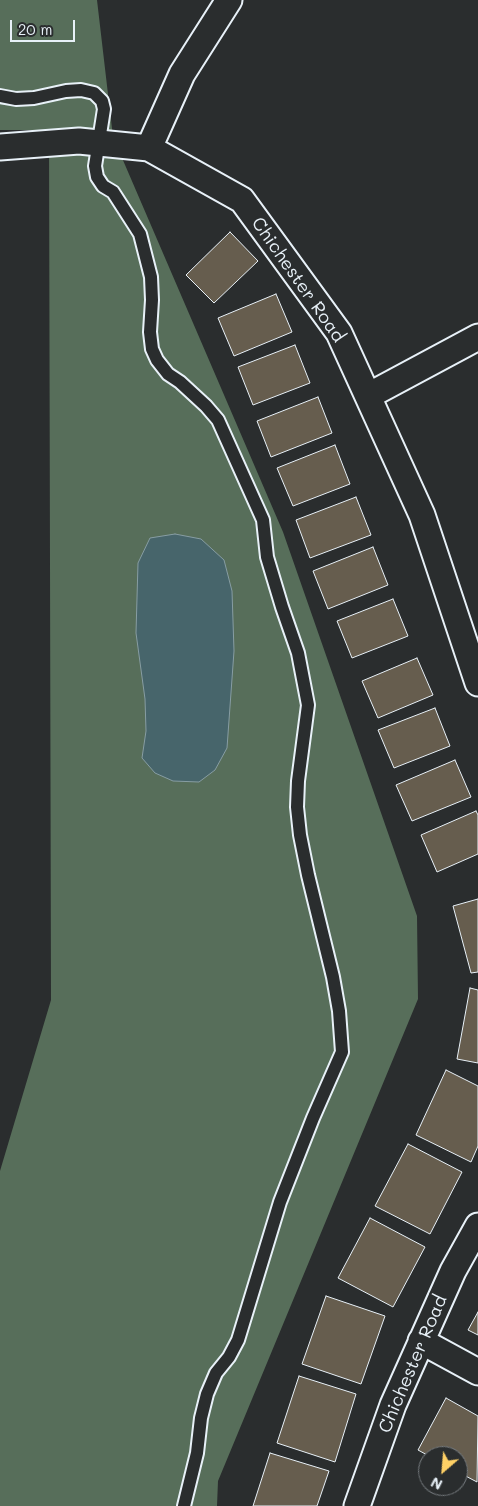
<!DOCTYPE html>
<html>
<head>
<meta charset="utf-8">
<style>
  body { margin:0 }
  #map { position:relative; width:478px; height:1506px; overflow:hidden; background:#2a2d2e; font-family:Mali,sans-serif }
  canvas { display:block }
  .north { position:absolute; left:418px; top:1446px; width:50px; height:50px; box-sizing:border-box; background:#2a2d2e; border:1px solid #767b7f; border-radius:50%; rotate:207deg; font-size:14px; font-weight:700; line-height:20px; text-align:center; color:#e8f1f8 }
  .north::after { content:''; display:block; margin:auto; width:18px; height:22px; background:#ffd166; clip-path:polygon(50% 0,100% 100%,50% 72%,0 100%) }
  .scale { position:absolute; left:10px; top:20px; width:65px; height:22px; box-sizing:border-box; border:2px solid #e8f1f8; border-top:0; padding-left:6px; font-size:15px; line-height:18px; white-space:nowrap; color:#e8f1f8; -webkit-text-stroke:4px #2a2d2e; paint-order:stroke }
</style>
</head>
<body>
<div id="map">
<canvas width="478" height="1506"></canvas>
<div class="north">N</div>
<div class="scale">20 m</div>
</div>
<script>
const c = document.querySelector('canvas').getContext('2d');
c.lineJoin = 'round';
function fillPath(path, color) { c.fillStyle = color; c.fill(path, 'evenodd'); }
const poly = rows => new Path2D(rows.map(r => 'M' + r).join(''));
function stroke(path, color, width, dash) { c.strokeStyle = color; c.lineWidth = width; c.lineCap = dash ? 'butt' : 'round'; c.setLineDash(dash || []); c.stroke(path); }
function write(font, color, halo, rows, align = 'center') {
  c.font = font + ' Mali,sans-serif'; c.lineWidth = 4.5; c.setLineDash([]); c.textBaseline = 'middle'; c.strokeStyle = halo; c.fillStyle = color; for (const [text, x, y, turn = 0] of rows) {
    c.save(); c.translate(x, y); c.rotate((+turn || 0) * Math.PI / 180); c.textAlign = isNaN(turn) ? turn : align; if (halo) c.strokeText(text, 0, 0); c.fillText(text, 0, 0); c.restore();
  }
}
fillPath(poly([
  [0,0,97,0,113,137,283,532,417,916,418,999,218,1481,217,1506,0,1506,0,1171,51,1000,49,130,0,130]
]), '#576e5a');
const water = poly([
  [175,534,201,539,224,560,232,591,234,651,227,748,215,770,199,782,173,781,155,773,142,758,146,731,145,699,136,633,138,563,150,538,175,534]
]);
fillPath(water, '#47656b');
stroke(water, '#879da3', 1);
const building = poly([
  [230,232,258,261,214,303,186,275,230,232],
  [276,294,292,332,234,356,218,318,276,294],
  [295,345,310,383,253,405,238,367,295,345],
  [318,397,332,433,271,457,257,421,318,397],
  [335,445,350,484,293,506,277,468,335,445],
  [356,497,371,535,310,558,296,520,356,497],
  [373,547,388,585,328,609,313,571,373,547],
  [393,599,408,636,352,658,337,621,393,599],
  [417,658,433,695,378,718,362,681,417,658],
  [435,708,450,746,394,768,378,730,435,708],
  [455,760,471,797,412,821,396,785,455,760],
  [476,811,478,815,478,854,437,872,421,835,476,811],
  [478,899,478,972,471,973,453,906,478,899],
  [470,988,478,990,478,1063,457,1059,470,988],
  [446,1070,478,1086,478,1146,471,1162,416,1135,446,1070],
  [408,1144,462,1172,430,1234,375,1206,408,1144],
  [370,1218,425,1247,393,1307,338,1278,370,1218],
  [326,1296,385,1316,361,1384,302,1364,326,1296],
  [478,1312,478,1335,468,1330,478,1312],
  [299,1376,356,1394,335,1462,277,1443,299,1376],
  [446,1398,478,1416,477,1482,458,1472,458,1456,429,1456,418,1450,446,1398],
  [270,1453,329,1471,317,1506,253,1506,270,1453]
]);
fillPath(building, '#665d4e');
stroke(building, '#e8f1f8', 1);
const lane = poly([
  [0,96,16,99,34,98,66,91,81,90,94,93,102,101,104,109,95,166,97,177,103,186,113,192,140,234,151,277,152,300,150,332,152,349,157,360,168,374,180,382,206,406,218,420,263,520,267,557,282,607,298,653,308,705,298,781,297,807,300,835,308,875,333,977,339,1011,342,1052,313,1118,280,1202,238,1340,229,1357,216,1373,207,1394,201,1418,197,1453,184,1506]
]);
const street = poly([
  [0,147,79,141,149,148,242,200,339,333,422,515,478,683],
  [149,148,182,74,229,0],
  [368,396,478,337],
  [421,1341,478,1372],
  [357,1506,393,1405,453,1271,478,1226]
]);
stroke(lane, '#e8f1f8', 16);
stroke(street, '#e8f1f8', 29);
stroke(lane, '#2a2d2e', 12);
stroke(street, '#2a2d2e', 25);
write('18px', '#e8f1f8', '#2a2d2e', [
  ["Chichester Road",298,280,55],
  ["Chichester Road",413,1364,-67]
]);
</script>
</body>
</html>
